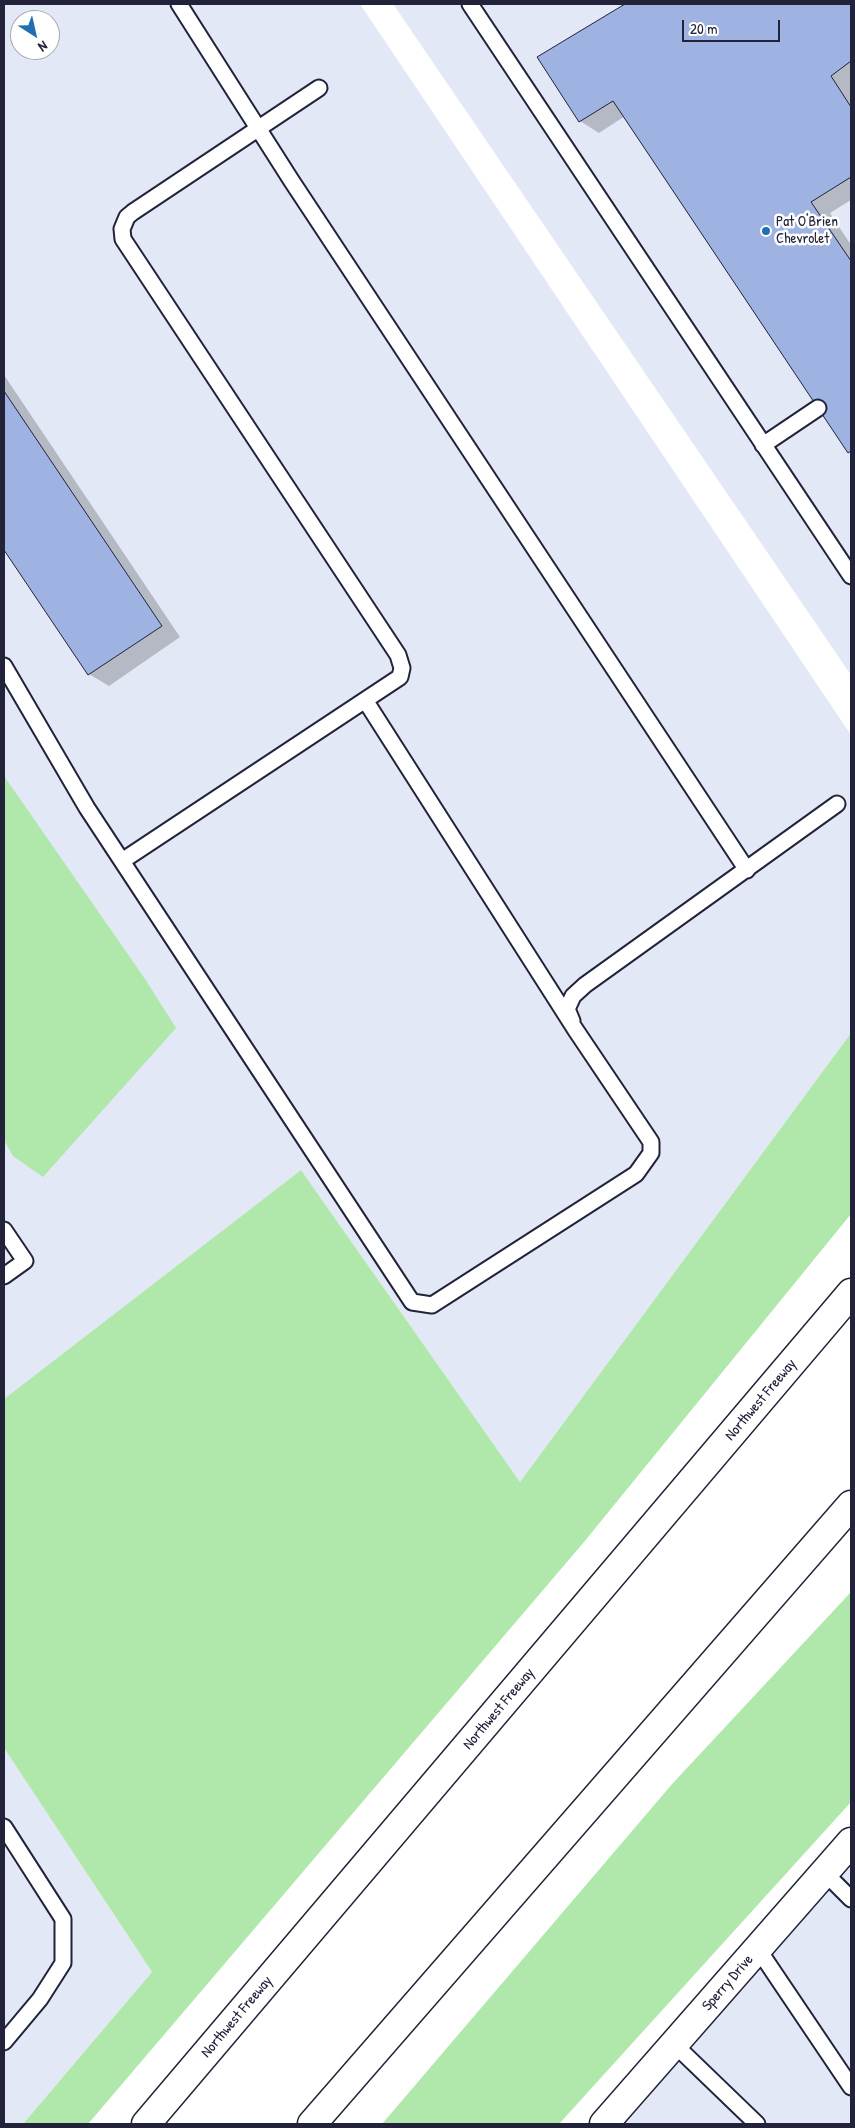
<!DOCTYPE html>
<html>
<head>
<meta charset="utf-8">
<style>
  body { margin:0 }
  #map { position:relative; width:855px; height:2128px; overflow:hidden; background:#fff; font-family:"Patrick Hand",sans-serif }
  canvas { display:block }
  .frame { position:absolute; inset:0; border:5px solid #22223b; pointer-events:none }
  .north { position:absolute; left:10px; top:10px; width:50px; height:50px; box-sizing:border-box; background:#fff; border:1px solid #a7a7b1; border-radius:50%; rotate:145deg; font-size:14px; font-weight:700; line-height:20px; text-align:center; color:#22223b }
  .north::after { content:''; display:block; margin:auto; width:18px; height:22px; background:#1f6fb2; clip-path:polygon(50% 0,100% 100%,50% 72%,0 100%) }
  .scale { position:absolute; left:682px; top:20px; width:98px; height:22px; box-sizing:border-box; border:2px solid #22223b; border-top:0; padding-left:6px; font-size:15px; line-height:18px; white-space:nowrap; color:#22223b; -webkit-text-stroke:4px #fff; paint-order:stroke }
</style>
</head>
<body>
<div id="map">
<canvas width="855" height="2128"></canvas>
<div class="frame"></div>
<div class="north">N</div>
<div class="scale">20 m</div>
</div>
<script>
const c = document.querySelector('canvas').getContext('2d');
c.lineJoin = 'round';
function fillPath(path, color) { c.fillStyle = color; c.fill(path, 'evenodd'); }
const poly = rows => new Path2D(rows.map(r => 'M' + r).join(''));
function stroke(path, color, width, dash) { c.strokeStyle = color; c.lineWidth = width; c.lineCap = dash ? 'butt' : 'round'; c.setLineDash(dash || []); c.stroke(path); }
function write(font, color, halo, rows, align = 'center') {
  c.font = font + ' "Patrick Hand",sans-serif'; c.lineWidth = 5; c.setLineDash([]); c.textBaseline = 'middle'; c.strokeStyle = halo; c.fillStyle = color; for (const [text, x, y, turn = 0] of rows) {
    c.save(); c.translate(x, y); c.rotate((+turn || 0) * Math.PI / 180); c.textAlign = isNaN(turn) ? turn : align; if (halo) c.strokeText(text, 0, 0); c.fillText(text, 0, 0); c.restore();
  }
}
fillPath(poly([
  [4,4,360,4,851,735,851,1033,520,1482,301,1170,4,1399],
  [20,20,50,20,50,50,20,50],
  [393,4,851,4,851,675],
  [4,1748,152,1972,23,2124,4,2124],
  [851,1860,851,2124,615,2124]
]), '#e2e8f6');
fillPath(poly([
  [4,776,145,979,176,1028,43,1177,13,1156,4,1140],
  [851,1033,851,1214,584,1542,88,2124,23,2124,152,1972,4,1748,4,1399,301,1170,520,1482],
  [851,1592,851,1802,559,2124,382,2124,673,1783]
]), '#b0e7aa');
fillPath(poly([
  [626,4,851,4,851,200,830,213,851,245,851,453,625,116,599,133,580,121,539,58],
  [4,375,180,637,109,686,89,674,4,548]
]), '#0003');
const building = poly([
  [625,4,851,4,851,61,831,76,851,107,851,177,811,202,851,261,851,451,848,453,613,101,579,122,537,57,625,4],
  [4,391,162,626,88,675,4,550,4,391]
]);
fillPath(building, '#9eb3e1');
stroke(building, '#22223b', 1);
const service = poly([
  [179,4,291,180,747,870],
  [470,4,851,576],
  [763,445,818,408],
  [4,666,87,808,412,1302,432,1305,636,1174,651,1153,651,1142,575,1029,365,700],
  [122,861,400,677,402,668,398,655,123,239,122,229,127,217,133,212,319,88],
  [572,1021,567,1009,573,996,585,985,837,804],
  [4,1230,25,1261,4,1276],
  [4,1827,63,1919,63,1963,40,1999,4,2042],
  [825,1873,851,1899],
  [758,1949,851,2087],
  [674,2044,757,2124]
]);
const tertiary = poly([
  [604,2124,851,1842]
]);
const motorway = poly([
  [146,2124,851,1293],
  [312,2124,851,1505]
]);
stroke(service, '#22223b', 19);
stroke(tertiary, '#22223b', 31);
stroke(motorway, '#22223b', 31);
stroke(service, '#fff', 15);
stroke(tertiary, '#fff', 28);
stroke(motorway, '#fff', 28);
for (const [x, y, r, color] of [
  [766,231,5,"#1f6fb2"]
]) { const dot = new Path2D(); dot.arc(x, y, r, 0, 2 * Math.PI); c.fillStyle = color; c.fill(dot); stroke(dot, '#fff', 2); }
write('15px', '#22223b', '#fff', [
  ["Pat O'Brien",776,222],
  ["Chevrolet",776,239]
], 'left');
write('15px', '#22223b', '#fff', [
  ["Northwest Freeway",761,1400,-50],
  ["Northwest Freeway",499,1709,-50],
  ["Sperry Drive",728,1983,-49],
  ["Northwest Freeway",237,2017,-50]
]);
</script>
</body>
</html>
